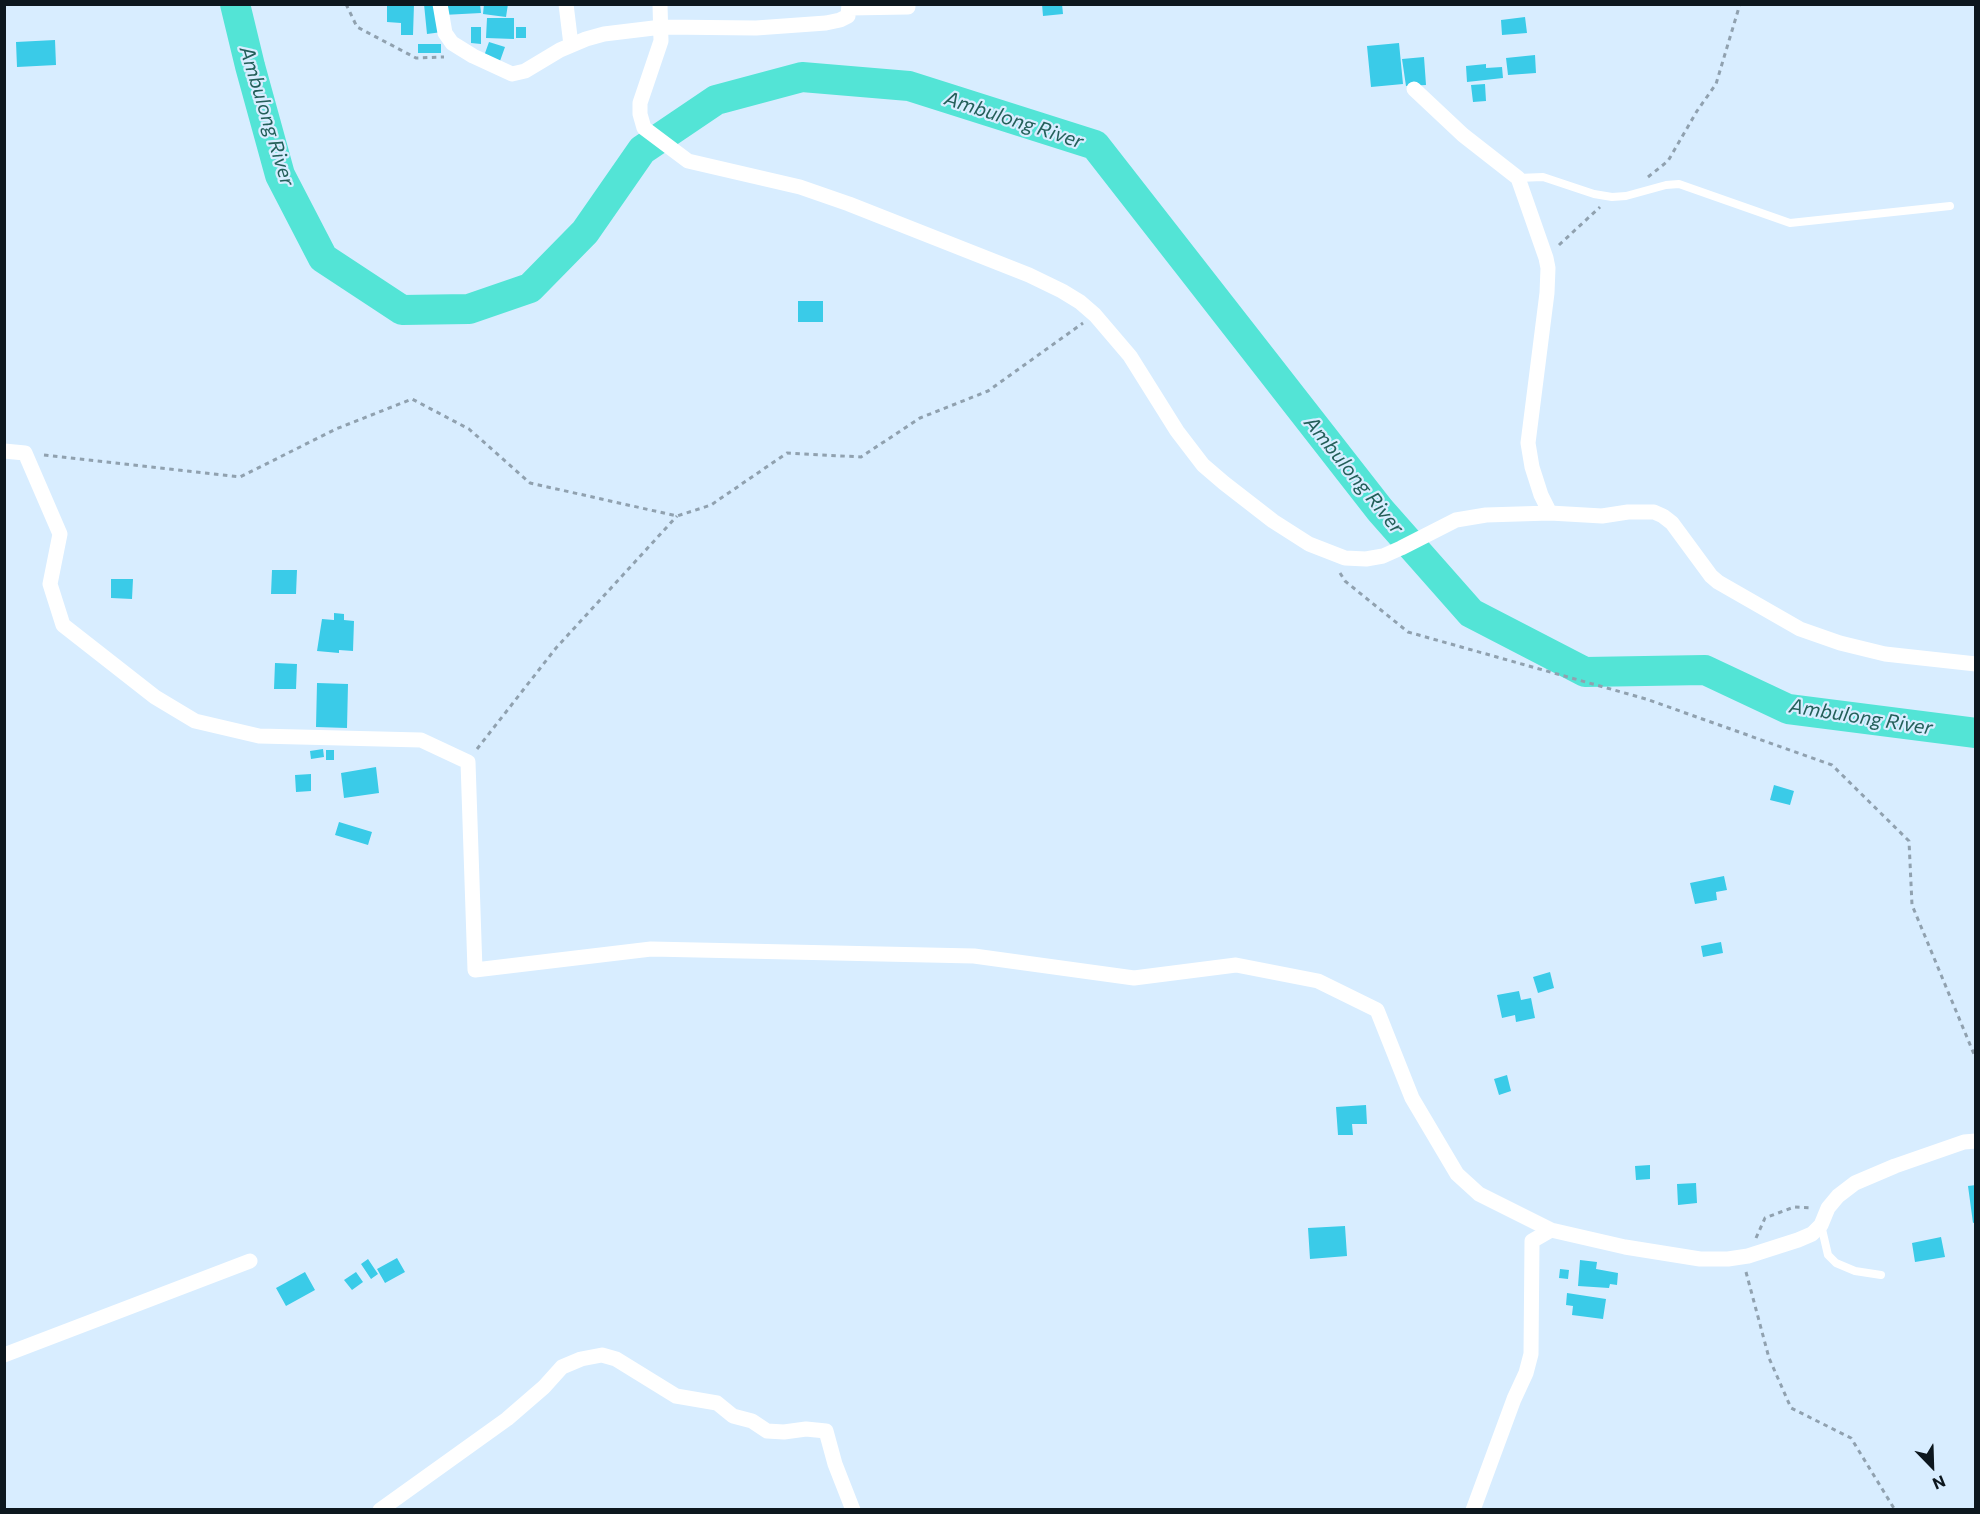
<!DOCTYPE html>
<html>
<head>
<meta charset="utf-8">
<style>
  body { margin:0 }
  #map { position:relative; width:1980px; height:1514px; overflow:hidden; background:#d8edff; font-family:Commissioner,sans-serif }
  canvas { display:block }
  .frame { position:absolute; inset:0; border:6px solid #0d171e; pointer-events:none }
  .north { position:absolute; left:1902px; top:1436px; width:60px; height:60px; -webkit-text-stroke:4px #d8edff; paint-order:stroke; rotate:157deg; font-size:16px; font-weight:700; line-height:24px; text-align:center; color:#0d171e }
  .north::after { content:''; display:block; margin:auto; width:21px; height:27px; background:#0d171e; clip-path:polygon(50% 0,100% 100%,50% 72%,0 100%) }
</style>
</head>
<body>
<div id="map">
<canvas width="1980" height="1514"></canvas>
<div class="frame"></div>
<div class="north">N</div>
</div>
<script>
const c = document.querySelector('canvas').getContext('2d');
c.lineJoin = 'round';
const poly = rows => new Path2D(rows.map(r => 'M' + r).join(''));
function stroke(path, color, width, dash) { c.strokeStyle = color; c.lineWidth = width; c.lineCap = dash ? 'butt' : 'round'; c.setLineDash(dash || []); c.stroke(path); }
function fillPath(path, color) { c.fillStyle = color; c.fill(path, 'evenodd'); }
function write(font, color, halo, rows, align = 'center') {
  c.font = font + ' Commissioner,sans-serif'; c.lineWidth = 4.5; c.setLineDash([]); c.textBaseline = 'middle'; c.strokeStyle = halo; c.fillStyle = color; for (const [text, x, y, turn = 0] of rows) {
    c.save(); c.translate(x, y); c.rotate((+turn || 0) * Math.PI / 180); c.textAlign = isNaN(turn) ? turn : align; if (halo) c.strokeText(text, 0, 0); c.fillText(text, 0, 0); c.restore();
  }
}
stroke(poly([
  [235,4,250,66,280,175,323,258,402,310,469,309,530,288,585,232,642,150,716,100,802,77,909,86,1095,145,1380,510,1471,613,1585,672,1705,670,1788,709,1976,733]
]), '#53e4d6', 30);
fillPath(poly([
  [387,4,414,4,413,35,401,35,401,23,387,22],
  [424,4,439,4,442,32,427,34],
  [442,4,480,4,481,13,443,15],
  [484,4,508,4,506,17,483,14],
  [1042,4,1062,4,1063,14,1043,16],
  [1525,17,1527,33,1502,35,1501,20],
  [487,18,514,18,514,39,486,38],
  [471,27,481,27,481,44,471,43],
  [516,27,526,27,526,38,516,38],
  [55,40,56,65,17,67,16,42],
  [489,42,505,47,500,61,484,56],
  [1399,43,1403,84,1371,87,1367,46],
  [418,44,441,44,441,53,418,53],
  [1535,55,1536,73,1508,75,1506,58],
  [1424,57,1426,85,1406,86,1402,59],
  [1486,64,1486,68,1502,67,1503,78,1467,82,1466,66],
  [1485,84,1486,101,1473,102,1471,85],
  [798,301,823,301,823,322,798,322],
  [272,570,297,570,296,594,271,594],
  [111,579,133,579,132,599,111,598],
  [334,613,344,614,344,620,354,621,353,651,339,650,339,653,317,651,322,619,334,620],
  [275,663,297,664,296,689,274,689],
  [317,683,348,684,347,728,316,727],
  [323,749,324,757,311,759,310,751],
  [326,750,334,750,334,760,326,760],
  [376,767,379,793,344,798,341,773],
  [311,774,311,791,296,792,295,775],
  [1774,785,1794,791,1790,805,1770,800],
  [339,822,372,832,368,845,335,835],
  [1724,876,1727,890,1716,892,1717,900,1695,904,1690,883],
  [1721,942,1723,953,1703,957,1701,946],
  [1550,972,1554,988,1538,993,1533,977],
  [1519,991,1521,1000,1531,998,1535,1018,1516,1022,1515,1015,1502,1018,1497,995],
  [1507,1075,1511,1091,1499,1095,1494,1079],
  [1366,1105,1367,1124,1352,1124,1353,1135,1338,1135,1336,1107],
  [1650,1165,1650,1179,1636,1180,1635,1166],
  [1696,1183,1697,1203,1678,1205,1677,1184],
  [1976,1185,1976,1222,1973,1223,1968,1186],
  [1345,1226,1347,1256,1310,1259,1308,1228],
  [1941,1237,1945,1257,1915,1262,1912,1243],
  [397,1258,405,1272,385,1283,377,1269],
  [368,1259,378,1274,371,1279,361,1264],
  [1580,1260,1597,1262,1596,1269,1618,1273,1617,1285,1610,1284,1609,1288,1578,1286],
  [1560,1269,1569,1270,1568,1279,1559,1278],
  [305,1272,315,1290,286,1306,276,1288],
  [356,1272,363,1282,352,1290,344,1280],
  [1567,1293,1606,1299,1603,1319,1572,1315,1573,1306,1566,1305]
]), '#3acbe8');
stroke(poly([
  [346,4,357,27,416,58,444,57],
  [1648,177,1668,161,1697,111,1716,84,1740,4],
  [1559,245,1600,207],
  [44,455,240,477,336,429,412,399,469,429,530,483,677,516,711,505,787,453,861,457,920,418,988,391,1083,323],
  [1340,573,1345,581,1408,632,1646,699,1832,765,1909,841,1912,905,1976,1059],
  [477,749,556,648,677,516],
  [1756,1238,1765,1218,1794,1207,1813,1208],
  [1746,1272,1769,1358,1791,1408,1851,1438,1895,1510]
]), '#90a1af', 3, [4.5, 4.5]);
stroke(poly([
  [1518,178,1543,177,1594,194,1612,197,1626,196,1666,185,1679,184,1790,223,1950,206],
  [1821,1225,1828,1255,1836,1263,1855,1271,1881,1275]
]), '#fff', 8);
stroke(poly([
  [440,4,445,33,452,43,473,56,512,74,525,71,560,50,586,39,604,34,662,27,756,28,826,23,840,20,848,16,849,4],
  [566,4,571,45],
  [660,4,661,41,640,103,640,114,644,128,688,161,800,187,849,204,1029,275,1062,291,1080,302,1095,315,1130,356,1177,431,1203,465,1224,483,1273,521,1309,544,1345,558,1366,559,1383,556,1401,548,1456,520,1486,515,1550,513,1602,516,1628,512,1654,512,1663,516,1672,523,1711,576,1718,582,1800,629,1840,643,1885,654,1976,664],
  [849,8,908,7],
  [1414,89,1463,135,1518,178,1546,258,1548,268,1547,293,1528,443,1532,467,1541,495,1550,513],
  [4,451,25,453,60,534,50,584,63,625,155,697,195,721,259,736,421,740,468,762,475,970,651,949,974,956,1134,978,1236,965,1318,981,1377,1010,1412,1098,1457,1174,1479,1194,1551,1230,1625,1247,1700,1259,1728,1259,1748,1256,1798,1240,1812,1234,1821,1225,1828,1208,1838,1196,1855,1183,1895,1166,1964,1142,1976,1141],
  [4,1355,250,1261],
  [380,1510,507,1419,544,1387,562,1367,581,1359,602,1355,616,1359,676,1396,717,1403,733,1416,752,1421,767,1431,784,1432,806,1429,826,1431,835,1464,853,1510],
  [1473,1510,1514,1399,1526,1373,1531,1354,1532,1241,1551,1230]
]), '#fff', 15);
write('italic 20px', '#235f59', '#d8edff', [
  ["Ambulong River",267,116,73],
  ["Ambulong River",1014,120,18],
  ["Ambulong River",1354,475,51],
  ["Ambulong River",1861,717,9]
]);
</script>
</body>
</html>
